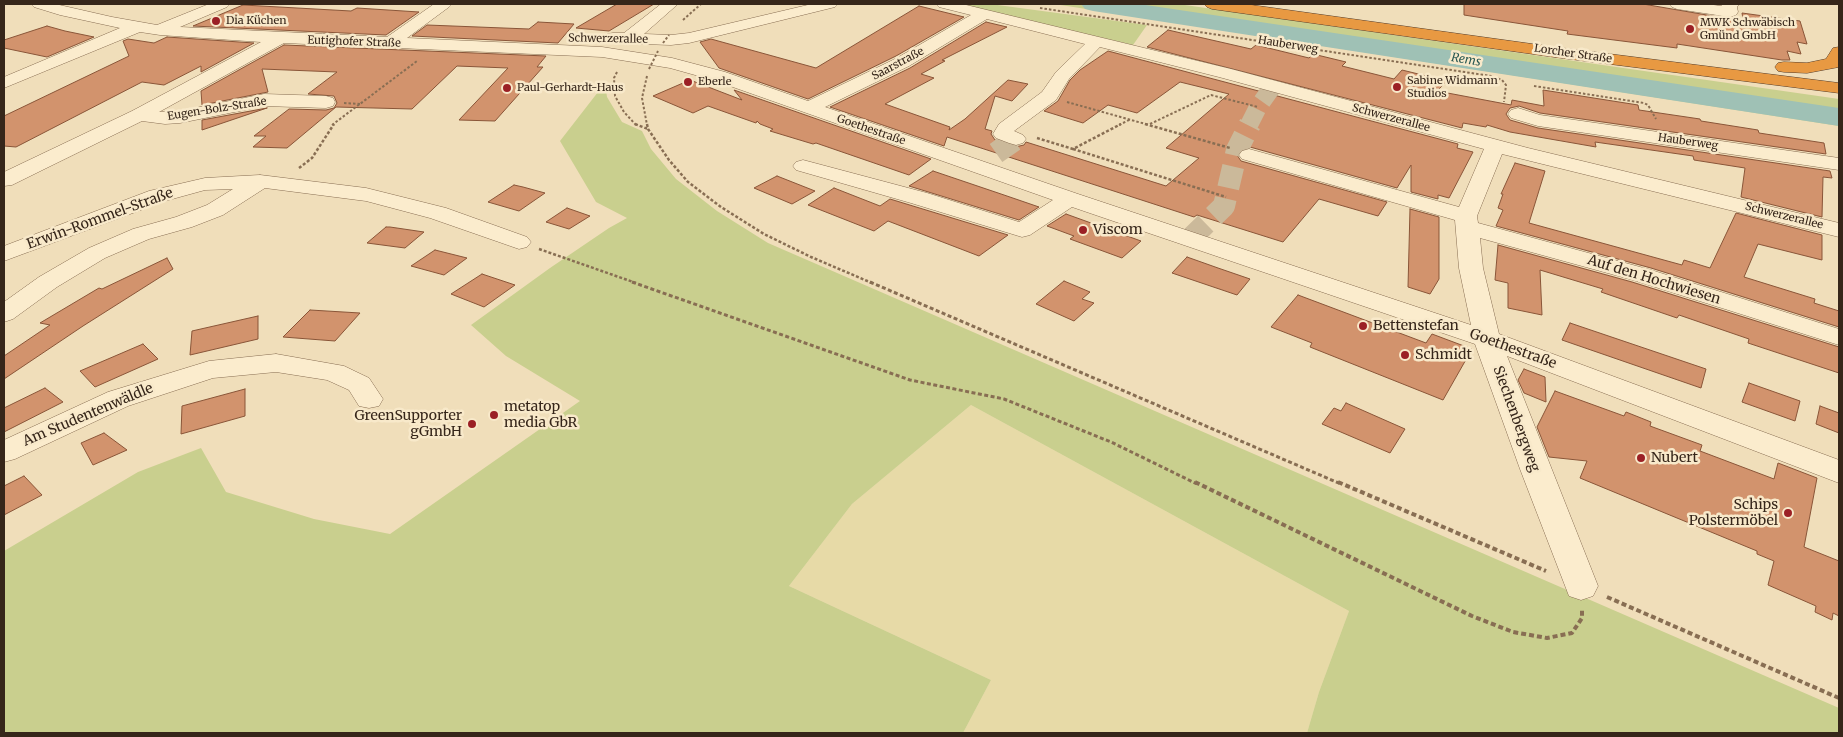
<!DOCTYPE html>
<html>
<head>
<meta charset="utf-8">
<style>
  body { margin:0 }
  #map { position:relative; width:1843px; height:737px; overflow:hidden; background:#f0deba; font-family:Merriweather,serif }
  canvas { display:block }
  .frame { position:absolute; inset:0; border:5px solid #36261a; pointer-events:none }
</style>
</head>
<body>
<div id="map">
<canvas width="1843" height="737"></canvas>
<div class="frame"></div>
</div>
<script>
const c = document.querySelector('canvas').getContext('2d');
c.lineJoin = 'round';
function fillPath(path, color) { c.fillStyle = color; c.fill(path, 'evenodd'); }
const poly = rows => new Path2D(rows.map(r => 'M' + r).join(''));
function stroke(path, color, width, dash) { c.strokeStyle = color; c.lineWidth = width; c.lineCap = dash ? 'butt' : 'round'; c.setLineDash(dash || []); c.stroke(path); }
function write(font, color, halo, rows, align = 'center') {
  c.font = font + ' Merriweather,serif'; c.lineWidth = 5; c.setLineDash([]); c.textBaseline = 'middle'; c.strokeStyle = halo; c.fillStyle = color; for (const [text, x, y, turn = 0] of rows) {
    c.save(); c.translate(x, y); c.rotate((+turn || 0) * Math.PI / 180); c.textAlign = isNaN(turn) ? turn : align; if (halo) c.strokeText(text, 0, 0); c.fillText(text, 0, 0); c.restore();
  }
}
fillPath(poly([
  [971,405,1349,611,1319,692,1307,733,963,733,991,680,789,586,852,504]
]), '#e7daa7');
fillPath(poly([
  [955,4,990,4,1147,25,1133,45],
  [1054,4,1178,4,1839,99,1839,126],
  [605,83,607,97,622,122,642,131,651,149,676,179,717,211,768,243,1839,708,1839,733,1307,733,1319,692,1349,611,971,405,852,504,789,586,991,680,963,733,4,733,4,551,138,472,201,448,226,492,314,519,390,534,580,401,506,356,471,325,550,268,609,228,627,218,596,202,560,141]
]), '#c9cf8e');
fillPath(poly([
  [1081,4,1139,4,1839,108,1839,126,1093,11,1085,9,1081,4]
]), '#9fc1b5');
const building = poly([
  [617,4,654,4,609,31,576,28,617,4],
  [1464,4,1643,4,1730,19,1743,19,1742,13,1800,21,1807,44,1797,42,1801,54,1787,51,1790,60,1782,60,1677,44,1677,48,1567,34,1568,31,1464,15,1464,4],
  [243,5,351,11,357,8,419,12,386,35,193,26,243,5],
  [919,6,964,17,896,56,808,99,719,68,700,42,711,39,816,68,919,6],
  [538,22,574,24,558,43,412,36,427,25,529,29,538,22],
  [986,22,1007,27,942,60,945,61,921,74,934,78,885,104,950,127,949,130,965,119,1008,80,1028,84,1012,101,995,96,985,129,992,131,991,134,995,140,1015,147,1024,145,1026,142,1166,186,1199,158,1166,148,1229,94,1180,82,1137,113,1108,105,1083,123,1044,111,1058,101,1070,80,1080,70,1108,51,1458,144,1457,148,1473,152,1449,198,1438,195,1438,199,1411,192,1411,165,1397,188,1250,147,1241,149,1237,155,1241,161,1387,202,1378,216,1319,199,1283,242,1197,215,1194,217,947,137,944,146,830,107,910,68,986,22],
  [47,26,65,31,94,37,47,57,4,48,4,40,47,26],
  [1168,30,1251,49,1256,45,1309,58,1313,54,1346,62,1342,66,1394,79,1402,70,1447,81,1437,91,1511,105,1512,100,1544,106,1543,90,1638,105,1639,110,1700,119,1701,121,1758,130,1759,133,1824,143,1826,154,1540,113,1519,106,1510,108,1506,114,1510,120,1538,128,1830,171,1832,178,1823,177,1822,217,1741,197,1745,168,1694,160,1693,156,1595,142,1596,147,1510,132,1487,125,1486,127,1463,123,1462,128,1147,47,1168,30],
  [167,37,254,43,201,72,201,66,164,85,142,82,16,147,4,146,4,116,129,56,123,41,128,39,154,43,167,37],
  [284,45,546,56,537,67,543,67,495,121,459,120,508,68,457,66,412,109,336,107,287,148,253,147,266,136,254,136,289,109,326,110,334,108,337,103,334,96,308,94,337,72,262,69,268,92,202,105,201,91,284,45],
  [690,80,742,100,734,90,931,159,909,175,816,143,813,144,770,131,773,129,760,124,757,121,756,123,708,106,693,113,653,96,690,80],
  [267,108,202,130,202,120,267,108],
  [1515,163,1545,171,1529,223,1682,265,1684,260,1710,268,1736,213,1822,235,1822,260,1758,244,1744,277,1815,299,1814,303,1839,311,1839,327,1651,268,1496,226,1503,210,1498,208,1503,194,1501,194,1515,163],
  [933,171,1004,195,1039,207,1019,220,909,186,933,171],
  [777,176,815,191,792,204,754,188,777,176],
  [514,185,523,187,545,193,519,211,488,202,514,185],
  [834,188,880,206,890,199,1008,235,979,256,888,221,874,231,808,205,834,188],
  [567,208,590,216,569,229,546,222,567,208],
  [1410,209,1439,217,1439,279,1430,294,1408,287,1410,209],
  [1066,214,1141,241,1122,258,1070,239,1074,236,1047,226,1066,214],
  [386,227,390,227,424,232,405,248,367,243,386,227],
  [1498,245,1632,282,1839,347,1839,373,1748,343,1749,339,1679,315,1677,318,1601,292,1603,289,1540,270,1542,315,1508,308,1508,283,1495,280,1498,245],
  [435,250,467,258,444,275,411,266,435,250],
  [1187,257,1218,268,1250,279,1237,295,1172,273,1187,257],
  [167,258,173,269,83,326,4,379,4,356,50,325,40,323,99,288,102,289,167,258],
  [482,274,515,285,484,307,451,294,482,274],
  [1064,281,1090,292,1082,299,1094,303,1074,321,1036,304,1064,281],
  [1298,295,1426,343,1432,334,1472,349,1443,400,1310,347,1312,343,1271,327,1298,295],
  [310,310,360,313,335,341,283,337,310,310],
  [258,316,258,339,190,355,192,331,258,316],
  [1570,323,1706,369,1701,388,1562,340,1570,323],
  [143,344,158,359,95,387,80,371,143,344],
  [1524,369,1545,377,1546,402,1524,393,1518,380,1524,369],
  [1749,383,1800,401,1795,421,1742,402,1749,383],
  [45,388,63,402,4,432,4,408,45,388],
  [245,389,245,416,181,434,182,406,245,389],
  [1555,391,1624,416,1626,412,1651,422,1650,426,1702,445,1700,451,1774,479,1778,463,1817,478,1804,547,1839,561,1839,616,1833,613,1832,620,1815,612,1816,606,1768,585,1774,561,1757,554,1757,551,1580,478,1587,461,1549,457,1537,427,1555,391],
  [1346,403,1405,429,1390,453,1322,424,1334,408,1341,411,1346,403],
  [1820,406,1839,413,1839,433,1816,424,1820,406],
  [104,433,127,450,93,465,81,443,104,433],
  [24,476,42,495,4,515,4,486,24,476]
]);
fillPath(building, '#d2936d');
stroke(building, '#895538', 1);
stroke(poly([
  [1249,125,1258,107,1273,86]
]), '#cbb99a', 18, [18, 9]);
stroke(poly([
  [996,153,1016,139],
  [1190,239,1224,206,1237,150,1250,124]
]), '#cbb99a', 22, [22, 11]);
const minor = poly([
  [31,4,55,4,112,17,157,25,209,4,230,4,227,7,180,27,387,37,434,4,452,4,449,7,407,38,602,47,672,58,725,72,808,101,897,58,971,15,939,7,936,4,962,4,1231,69,1528,148,1839,223,1839,237,1502,154,1477,216,1478,223,1651,270,1839,329,1839,345,1633,280,1480,238,1483,268,1499,334,1839,460,1839,483,1507,356,1598,586,1593,596,1581,600,1569,596,1520,469,1475,344,1072,207,1030,235,1022,237,911,203,796,170,793,166,796,162,803,160,927,193,1019,222,1053,200,713,80,670,68,602,57,284,43,159,112,180,111,264,94,326,96,333,98,335,102,333,106,326,108,264,106,180,123,165,124,142,121,12,185,4,186,4,172,132,111,261,42,160,35,140,32,4,88,4,77,120,28,60,15,34,7,31,4],
  [987,19,1085,44,1056,72,1042,92,999,124,993,134,996,138,1009,143,1016,145,1023,143,1026,139,1023,135,1014,131,1056,100,1069,79,1100,47,1219,77,1484,149,1459,207,1249,149,1242,151,1239,155,1242,159,1455,220,1459,268,1471,325,1078,194,825,107,909,66,987,19],
  [661,4,678,4,644,34,671,35,689,33,812,4,838,4,835,7,689,43,671,45,613,43,607,42,605,38,607,34,613,33,624,33,661,4],
  [1669,4,1706,4,1721,6,1723,4,1739,4,1737,7,1738,12,1736,15,1730,17,1677,9,1672,7,1669,4],
  [1518,108,1540,115,1839,158,1839,170,1538,126,1511,118,1508,114,1511,110,1518,108],
  [260,175,366,188,446,208,527,237,531,242,527,247,519,249,430,218,366,201,265,188,223,215,192,227,149,239,105,258,57,287,13,319,4,322,4,302,39,277,89,248,133,229,176,217,207,205,233,189,205,190,165,201,4,261,4,246,149,191,205,178,260,175],
  [276,354,344,366,369,378,383,399,379,406,369,408,359,406,349,390,327,380,276,372,213,378,128,406,15,459,4,462,4,440,108,392,209,361,276,354]
]);
const highway = poly([
  [1204,4,1244,4,1554,47,1839,83,1839,93,1554,57,1212,9,1207,7,1204,4],
  [1839,47,1839,67,1807,73,1784,72,1778,71,1775,67,1778,63,1784,62,1807,63,1826,59,1833,48,1839,47]
]);
stroke(minor, '#886e53', 1);
stroke(highway, '#553c29', 1);
stroke(poly([
  [1040,8,1491,76,1502,80,1506,85,1504,102],
  [683,20,701,4],
  [617,72,614,78,615,96,624,112,636,125],
  [647,76,642,98,647,125],
  [1534,86,1644,103,1648,105,1656,119],
  [1067,102,1149,125],
  [344,103,360,104],
  [1150,124,1211,95,1258,107],
  [332,125,417,61],
  [1119,125,1129,120]
]), '#886e53', 2, [2.5, 2]);
stroke(poly([
  [635,124,648,129],
  [647,124,648,129,669,160,688,182,721,207,764,234,811,257,872,283],
  [1145,124,1230,148],
  [1037,138,1073,149,1121,124],
  [1073,149,1226,197],
  [299,168,312,158,334,124],
  [539,249,636,283]
]), '#886e53', 2.5, [3, 2]);
stroke(poly([
  [632,282,910,380,1004,399,1111,442,1197,484],
  [870,282,1341,484]
]), '#886e53', 3, [4, 2.5]);
stroke(poly([
  [1195,482,1472,616,1513,632,1547,638,1572,633,1582,618,1582,609],
  [1338,482,1546,571],
  [1607,597,1839,698]
]), '#886e53', 4, [5, 3]);
fillPath(minor, '#fbeccd');
fillPath(highway, '#e89942');
stroke(poly([
  [663,43,669,35],
  [649,69,658,51]
]), '#886e53', 2, [2.5, 2]);
for (const [x, y, r, color] of [
  [216,21,5,"#9b2025"],
  [1690,29,5,"#9b2025"],
  [688,82,5,"#9b2025"],
  [1397,87,5,"#9b2025"],
  [507,88,5,"#9b2025"],
  [1083,230,5,"#9b2025"],
  [1363,326,5,"#9b2025"],
  [1405,355,5,"#9b2025"],
  [494,415,5,"#9b2025"],
  [472,424,5,"#9b2025"],
  [1641,458,5,"#9b2025"],
  [1788,513,5,"#9b2025"]
]) { const dot = new Path2D(); dot.arc(x, y, r, 0, 2 * Math.PI); c.fillStyle = color; c.fill(dot); stroke(dot, '#f8e9ca', 2); }
write('11px', '#36261a', '#f8e9ca', [
  ["Dia Küchen",226,21],
  ["MWK Schwäbisch",1700,23],
  ["Gmünd GmbH",1700,36],
  ["Sabine Widmann",1407,81],
  ["Studios",1407,94],
  ["Eberle",698,82],
  ["Paul-Gerhardt-Haus",517,88]
], 'left');
write('11px', '#36261a', '#f8e9ca', [
  ["Schwerzerallee",608,39,1],
  ["Eutighofer Straße",354,42,2],
  ["Hauberweg",1288,45,9],
  ["Lorcher Straße",1573,54,8],
  ["Saarstraße",898,64,-28],
  ["Eugen-Bolz-Straße",217,109,-9],
  ["Schwerzerallee",1391,118,15],
  ["Goethestraße",871,130,19],
  ["Hauberweg",1688,142,8],
  ["Schwerzerallee",1784,216,14]
]);
write('italic 12px', '#285752', '#f8e9ca', [
  ["Rems",1466,60,9]
]);
write('14px', '#36261a', '#f8e9ca', [
  ["Erwin-Rommel-Straße",100,219,-20],
  ["Auf den Hochwiesen",1654,280,17],
  ["Goethestraße",1513,349,20],
  ["Am Studentenwäldle",88,415,-23],
  ["Siechenbergweg",1516,419,70]
]);
write('14px', '#36261a', '#f8e9ca', [
  ["Viscom",1093,230],
  ["Bettenstefan",1373,326],
  ["Schmidt",1415,355],
  ["metatop",504,407],
  ["media GbR",504,423],
  ["GreenSupporter",462,416,"right"],
  ["gGmbH",462,432,"right"],
  ["Nubert",1651,458],
  ["Schips",1778,505,"right"],
  ["Polstermöbel",1778,521,"right"]
], 'left');
</script>
</body>
</html>
